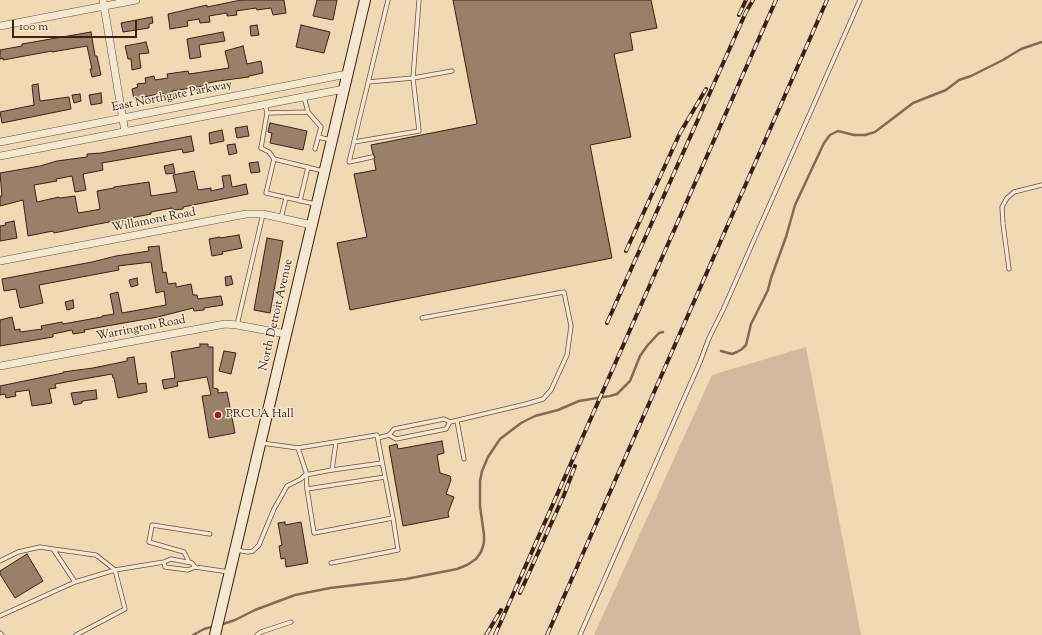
<!DOCTYPE html>
<html>
<head>
<meta charset="utf-8">
<style>
  body { margin:0 }
  #map { position:relative; width:1042px; height:635px; overflow:hidden; background:#f0dab6; font-family:"Sorts Mill Goudy",serif }
  canvas { display:block }
  .scale { position:absolute; left:12px; top:20px; width:125px; height:18px; box-sizing:border-box; border:2px solid #3a2112; border-top:0; padding-left:5px; font-size:12px; line-height:14px; white-space:nowrap; color:#3a2112; -webkit-text-stroke:3px #f5e7d0; paint-order:stroke }
</style>
</head>
<body>
<div id="map">
<canvas width="1042" height="635"></canvas>
<div class="scale">100 m</div>
</div>
<script>
const c = document.querySelector('canvas').getContext('2d');
c.lineJoin = 'round';
function fillPath(path, color) { c.fillStyle = color; c.fill(path, 'evenodd'); }
const poly = rows => new Path2D(rows.map(r => 'M' + r).join(''));
function stroke(path, color, width, dash) { c.strokeStyle = color; c.lineWidth = width; c.lineCap = dash ? 'butt' : 'round'; c.setLineDash(dash || []); c.stroke(path); }
function write(font, color, halo, rows, align = 'center') {
  c.font = font + ' "Sorts Mill Goudy",serif'; c.lineWidth = 3; c.setLineDash([]); c.textBaseline = 'middle'; c.strokeStyle = halo; c.fillStyle = color; for (const [text, x, y, turn = 0] of rows) {
    c.save(); c.translate(x, y); c.rotate((+turn || 0) * Math.PI / 180); c.textAlign = isNaN(turn) ? turn : align; if (halo) c.strokeText(text, 0, 0); c.fillText(text, 0, 0); c.restore();
  }
}
fillPath(poly([
  [806,347,861,635,594,635,712,375]
]), '#d1bb9a');
stroke(poly([
  [721,351,732,354,737,352,742,349,746,345,751,324,768,290,771,278,786,237,795,205,824,143,830,135,838,131,854,135,865,135,875,132,913,103,946,90,959,80,971,76,1003,60,1021,49,1042,42],
  [220,625,235,620,255,610,295,595,330,588,406,579,457,569,467,565,476,559,481,552,484,543,484,535,480,506,480,481,482,471,488,457,500,439,521,423,535,416,558,410,579,401,610,396,617,394,630,381,640,356,647,346,659,333,663,332],
  [193,635,204,629,215,626]
]), '#826a53', 2.5);
const building = poly([
  [241,0,284,0,286,13,273,15,271,8,257,10,256,8,236,11,237,15,227,16,227,13,209,16,210,22,200,23,199,19,187,21,188,26,170,29,168,14,207,5,207,7,241,0],
  [317,0,337,0,333,20,313,16,317,0],
  [453,0,651,0,657,28,630,33,633,50,614,54,631,137,590,145,612,258,350,310,337,243,367,237,354,174,376,170,374,159,375,157,373,154,371,145,477,124,453,0],
  [152,17,153,23,149,24,149,28,123,32,121,23,152,17],
  [257,25,259,35,251,36,250,26,257,25],
  [301,25,330,32,324,53,296,47,301,25],
  [91,32,95,56,97,56,101,75,92,77,90,69,92,69,87,46,52,52,52,51,3,60,3,58,0,59,0,50,22,46,22,44,91,32],
  [223,32,225,41,199,45,201,57,190,59,187,39,223,32],
  [146,42,149,53,139,54,141,68,132,70,131,59,128,59,125,46,146,42],
  [243,46,247,64,261,61,263,73,249,76,249,77,218,81,204,84,204,86,172,91,173,93,164,95,163,93,134,99,132,89,138,87,137,84,146,83,145,78,154,76,155,80,168,78,167,74,188,71,189,74,229,68,225,51,243,46],
  [38,84,40,101,69,97,71,109,2,123,0,112,34,105,32,85,38,84],
  [101,93,102,103,91,105,89,95,101,93],
  [80,94,81,101,74,103,72,95,80,94],
  [270,123,307,131,303,150,270,143,272,133,268,132,270,123],
  [247,126,249,136,237,138,235,128,247,126],
  [222,130,224,141,210,144,209,133,222,130],
  [191,136,194,151,183,153,182,149,102,163,103,170,83,174,86,190,75,192,72,176,56,179,57,181,34,185,37,202,59,197,60,198,75,196,78,213,96,210,100,209,97,191,114,188,114,187,149,182,151,196,177,192,173,175,194,171,198,190,211,188,211,191,224,188,222,176,230,175,232,187,246,184,248,194,183,207,183,209,173,210,172,208,151,212,151,214,88,226,54,233,53,231,28,236,23,200,0,206,0,196,2,196,0,173,40,166,57,161,87,157,87,154,101,153,191,136],
  [235,144,237,153,229,155,227,145,235,144],
  [258,162,260,172,251,173,249,163,258,162],
  [173,164,175,173,166,174,164,166,173,164],
  [14,221,17,238,0,241,0,226,6,225,5,223,14,221],
  [239,235,242,248,222,252,223,254,212,256,209,239,220,237,220,238,239,235],
  [267,238,283,241,270,313,254,310,267,238],
  [159,246,163,273,166,272,168,284,176,283,176,287,191,284,193,295,197,295,198,299,221,296,223,305,204,308,204,310,194,311,193,308,158,317,84,330,85,332,73,334,72,330,53,334,53,337,0,346,0,320,12,317,15,330,20,329,20,332,42,329,41,326,62,322,63,324,102,317,102,316,114,314,110,294,118,292,122,313,166,305,164,291,156,293,151,262,118,266,119,270,39,285,43,303,20,308,16,289,4,291,2,279,92,262,116,256,149,251,148,247,159,246],
  [231,276,233,284,226,286,225,277,231,276],
  [137,278,138,285,131,287,129,280,137,278],
  [73,300,74,308,67,310,65,302,73,300],
  [200,344,208,344,208,347,213,347,213,388,218,389,218,393,227,392,235,433,209,438,202,396,211,395,207,377,177,382,178,386,164,389,162,380,175,378,171,352,200,347,200,344],
  [224,351,236,353,231,374,219,371,224,351],
  [134,357,138,384,146,383,147,392,118,398,114,378,113,378,112,374,55,384,56,388,49,389,52,403,32,406,29,390,15,392,16,396,6,398,5,394,0,395,0,386,63,373,63,372,93,368,127,361,127,358,134,357],
  [96,390,97,399,82,401,82,403,74,405,71,393,96,390],
  [442,441,444,453,437,455,440,473,450,476,451,480,446,494,454,497,448,513,449,517,403,526,389,446,397,444,398,449,442,441],
  [285,522,285,525,301,522,308,563,286,567,285,558,281,559,279,546,282,545,278,523,285,522],
  [27,554,43,581,15,598,0,574,0,571,27,554]
]);
fillPath(building, '#998167');
stroke(building, '#3a2112', 1);
const lane = poly([
  [419,0,413,78,452,71],
  [304,97,308,112],
  [265,104,267,113,261,148,269,152,274,159],
  [267,113,308,112,321,127,315,149],
  [318,137,331,140],
  [354,142,419,131,413,78,368,82],
  [372,157,349,162,388,0],
  [300,201,308,167],
  [315,204,266,193,274,159,323,171],
  [281,218,286,198],
  [1009,269,1003,224,1002,207,1007,198,1014,192,1042,185],
  [422,318,564,292,571,326,567,355,551,390,543,399,526,404,450,422],
  [237,325,263,214],
  [457,421,464,459],
  [378,438,389,435,394,429,444,419,450,422,446,429,396,439,389,435],
  [262,443,298,448,306,472,307,489],
  [298,448,377,435,385,477,307,489,314,533,393,518,385,477],
  [332,470,382,463],
  [236,550,248,552,253,551,259,545,274,509,287,486,301,479,305,475,332,470,336,442],
  [0,561,18,552,40,547,53,549],
  [164,562,165,567,188,570,195,567,229,572],
  [189,562,184,552,149,542,152,525,210,534],
  [331,563,398,550,393,518],
  [75,582,53,549,96,555,115,570,125,609,76,635],
  [0,616,75,582,115,570,164,562,171,559,192,563,195,567],
  [0,633,2,635],
  [257,635,261,632,291,622],
  [580,635,700,362,709,338,723,310,860,0]
]);
const street = poly([
  [103,0,125,132],
  [0,26,136,0],
  [0,142,347,74],
  [0,156,344,89],
  [0,261,246,214,263,214,312,225],
  [0,366,225,324,237,325,286,334]
]);
const secondary = poly([
  [215,635,365,0]
]);
stroke(lane, '#684f3b', 5);
stroke(street, '#684f3b', 8);
stroke(secondary, '#3a2112', 12);
stroke(lane, '#f5e7d0', 3.5);
stroke(street, '#f5e7d0', 7);
stroke(secondary, '#f5e7d0', 10);
const rail = poly([
  [739,15,746,0],
  [626,251,680,133,706,89],
  [607,323,746,12,753,0],
  [520,593,564,495,575,466],
  [486,635,501,610],
  [495,635,776,0],
  [547,635,827,0]
]);
stroke(rail, '#3a2112', 4);
stroke(rail, '#f5e7d0', 2.5, [8]);
for (const [x, y, r, color] of [
  [218,415,4,"#8f2418"]
]) { const dot = new Path2D(); dot.arc(x, y, r, 0, 2 * Math.PI); c.fillStyle = color; c.fill(dot); stroke(dot, '#f5e7d0', 1.5); }
write('12px', '#3a2112', '#f5e7d0', [
  ["East Northgate Parkway",172,97,-11],
  ["Willamont Road",154,221,-11],
  ["North Detroit Avenue",277,315,-77],
  ["Warrington Road",141,329,-11]
]);
write('12px', '#3a2112', '#f5e7d0', [
  ["PRCUA Hall",226,415]
], 'left');
</script>
</body>
</html>
